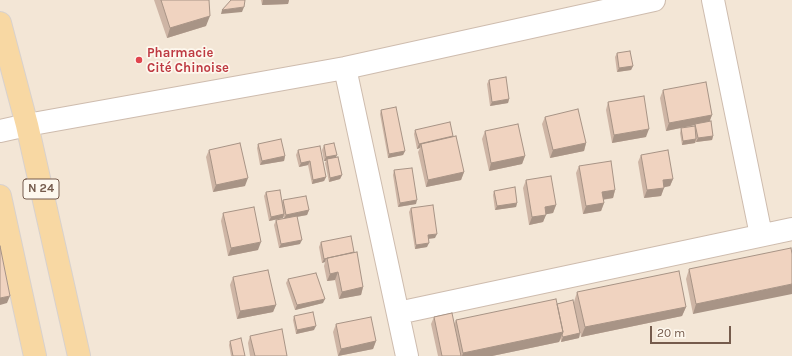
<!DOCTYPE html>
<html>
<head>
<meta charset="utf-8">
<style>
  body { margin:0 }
  #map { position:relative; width:792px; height:356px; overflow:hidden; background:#fcf4e8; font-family:Karla,sans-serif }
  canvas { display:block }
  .scale { position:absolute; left:650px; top:326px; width:81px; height:18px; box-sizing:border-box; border:2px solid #755b4c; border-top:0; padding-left:5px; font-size:12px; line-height:14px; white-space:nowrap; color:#755b4c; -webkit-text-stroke:3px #fef8ee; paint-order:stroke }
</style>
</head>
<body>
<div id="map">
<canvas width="792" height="356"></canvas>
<div class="scale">20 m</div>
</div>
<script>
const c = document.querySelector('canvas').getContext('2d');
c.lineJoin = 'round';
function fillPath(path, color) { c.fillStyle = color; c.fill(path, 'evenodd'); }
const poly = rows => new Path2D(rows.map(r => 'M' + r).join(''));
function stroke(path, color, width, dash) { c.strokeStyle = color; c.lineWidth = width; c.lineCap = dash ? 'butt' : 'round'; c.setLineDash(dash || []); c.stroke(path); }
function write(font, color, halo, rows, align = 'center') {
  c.font = font + ' Karla,sans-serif'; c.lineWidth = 3.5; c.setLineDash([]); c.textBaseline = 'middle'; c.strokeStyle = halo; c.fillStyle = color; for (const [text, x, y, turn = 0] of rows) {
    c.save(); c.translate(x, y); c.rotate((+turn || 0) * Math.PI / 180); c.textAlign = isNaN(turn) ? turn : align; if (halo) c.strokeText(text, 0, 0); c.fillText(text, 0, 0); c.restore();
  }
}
fillPath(poly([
  [0,0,792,0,792,356,0,356]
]), '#f3e6d6');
const minor = poly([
  [713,0,761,235],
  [345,68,407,356],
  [0,131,27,125,345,68,654,0],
  [398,313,792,229]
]);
const primary = poly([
  [0,23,27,125,79,356],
  [0,196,35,356]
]);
stroke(minor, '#cebcae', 24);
stroke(primary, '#d8d1cd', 24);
stroke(minor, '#fff', 22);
stroke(primary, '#f8d8a3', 22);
fillPath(poly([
  [154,0,209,0,206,26,167,38],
  [261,0,289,0,288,4,262,5],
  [617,53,633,66,631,70,617,72,615,57],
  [489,80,509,99,508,103,490,106,487,84],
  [663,90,712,115,709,122,713,136,712,140,696,142,696,141,695,143,682,145,680,133,681,128,694,126,695,125,666,131,660,98],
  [608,102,646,137,612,143,606,110],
  [381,110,405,151,403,155,388,158,380,114],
  [545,117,586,143,584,151,550,158,542,124],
  [415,130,453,136,464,172,461,180,426,187,418,152,420,148,417,149,414,134],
  [485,131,525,156,522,164,489,171,482,139],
  [258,144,285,156,284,161,260,165,257,148],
  [324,145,336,157,342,175,340,179,329,182,325,163,326,161,324,161,322,150],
  [209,150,245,186,213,192,206,157],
  [298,150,326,177,324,181,312,184,308,165,299,167,296,155],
  [641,155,673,179,670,186,664,187,661,196,644,198,638,162],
  [579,166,615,190,613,198,603,200,604,203,601,211,583,214,576,173],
  [394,170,416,204,398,207,393,175],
  [526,180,556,205,553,213,546,214,543,222,529,225,523,188],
  [494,191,517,203,516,207,495,210,493,195],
  [266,192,282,202,283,200,309,210,307,215,297,217,300,244,279,248,274,225,276,220,284,219,284,216,283,218,269,221,264,196],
  [411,208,435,238,428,239,427,247,415,249,409,212],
  [223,213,258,250,228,256,221,221],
  [321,242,354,252,363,287,361,295,339,299,335,280,327,281,324,266,325,262,322,263,319,247],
  [792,254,693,314,686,279,689,269],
  [233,277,276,305,273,312,237,319,230,285],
  [288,279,323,303,295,310,286,283],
  [577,292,686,307,682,316,581,337,576,312,580,333,579,338,561,342,561,339,559,342,492,356,438,356,431,324,434,317,454,324,456,320,557,304,574,302],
  [294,316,314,330,296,334,293,320],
  [336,324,376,341,373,349,338,356,333,332],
  [250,336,287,356,250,356,248,343],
  [230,341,245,356,231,356,229,345]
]), '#ceb5a5');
fillPath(poly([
  [263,0,289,0,288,4,262,5],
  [244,7,242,12,221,14,222,10],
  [210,16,206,26,167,38,170,28],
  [633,66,631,70,617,72,619,68],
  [509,99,508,103,490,106,492,102],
  [712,115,709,123,695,124,695,125,666,131,669,123],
  [649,129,646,137,612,143,614,135],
  [453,136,452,141,421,144,420,148,417,149,419,144],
  [713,136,712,140,696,142,698,138],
  [696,139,695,143,682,145,683,141],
  [586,143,584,151,550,158,553,150],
  [405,151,403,155,388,158,389,154],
  [337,155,335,159,327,159,326,161,324,161,326,157],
  [285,156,284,161,260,165,262,161],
  [525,156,522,164,489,171,491,163],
  [310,161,308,165,299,167,301,163],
  [464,172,461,180,426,187,428,180],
  [342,175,340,179,329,182,330,178],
  [326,177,324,181,312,184,313,180],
  [248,178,245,186,213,192,216,185],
  [673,179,670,186,660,188,663,180],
  [664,188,661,196,644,198,647,190],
  [615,190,613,198,599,200,602,192],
  [417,200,416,204,398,207,400,203],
  [517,203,516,207,495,210,497,206],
  [604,203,601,211,583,214,586,206],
  [556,205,553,213,542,215,545,207],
  [309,210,307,215,284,219,286,215],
  [284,214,283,218,269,221,271,217],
  [546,215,543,222,529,225,532,217],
  [437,234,435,238,426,239,428,235],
  [302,240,300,244,279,248,281,244],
  [261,242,258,250,228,256,231,248],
  [429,243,427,247,415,249,416,245],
  [326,258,325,262,322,263,324,259],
  [338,272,335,280,327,281,330,274],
  [792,284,792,294,693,314,696,304],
  [363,287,361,295,339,299,342,292],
  [10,296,7,303,0,305,0,298],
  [325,299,323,303,295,310,297,305],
  [276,305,273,312,237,319,240,311],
  [686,307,682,316,581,337,585,327],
  [316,326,314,330,296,334,297,330],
  [563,332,559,342,492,356,462,356,463,353],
  [580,333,579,338,561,342,563,337],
  [376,341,373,349,338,356,341,349]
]), '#a89486');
const building = poly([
  [161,0,209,0,210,16,170,28,161,0],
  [231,0,245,0,244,7,222,10,231,0],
  [630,51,633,66,619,68,617,53,630,51],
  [506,77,509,99,492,102,489,80,506,77],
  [706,82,712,115,669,123,663,90,706,82],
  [644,96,649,129,614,135,608,102,644,96],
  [396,107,405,151,389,154,381,110,396,107],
  [578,109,586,143,553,150,545,117,578,109],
  [711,121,713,136,698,138,695,124,711,121],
  [450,122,453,136,419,144,415,130,450,122],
  [518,124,525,156,491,163,485,131,518,124],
  [695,126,696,139,683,141,681,128,695,126],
  [456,136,464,172,428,180,421,144,456,136],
  [281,139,285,156,262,161,258,144,281,139],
  [240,143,248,178,216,185,209,150,240,143],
  [334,143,337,155,326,157,324,145,334,143],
  [320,146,326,177,313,180,310,161,301,163,298,150,320,146],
  [668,150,673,179,663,180,664,188,647,190,641,155,668,150],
  [338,157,342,175,330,178,327,159,338,157],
  [611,161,615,190,602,192,604,203,586,206,579,166,611,161],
  [412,168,417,200,400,203,394,170,412,168],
  [551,176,556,205,545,207,546,215,532,217,526,180,551,176],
  [515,187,517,203,497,206,494,191,515,187],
  [280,190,284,214,271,217,266,192,280,190],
  [306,196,309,210,286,215,283,200,306,196],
  [433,205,437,234,428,235,429,243,416,245,411,208,433,205],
  [254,207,261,242,231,248,223,213,254,207],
  [297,216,302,240,281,244,276,220,297,216],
  [351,236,354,252,324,259,321,242,351,236],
  [0,246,10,296,0,298,0,246],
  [791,248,792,254,792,284,696,304,689,269,791,248],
  [357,252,363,287,342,292,338,272,330,274,327,258,357,252],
  [268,270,276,305,240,311,233,277,268,270],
  [679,271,686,307,585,327,577,292,679,271],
  [316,273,325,299,297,305,288,279,316,273],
  [556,299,563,332,463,353,456,320,556,299],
  [573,300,580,333,563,337,562,335,563,332,557,304,573,300],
  [313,312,316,326,297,330,294,316,313,312],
  [452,313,461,356,442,356,434,317,452,313],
  [371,317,376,341,341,349,336,324,371,317],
  [282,329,287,356,255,356,250,336,282,329],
  [241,338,245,356,233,356,230,341,241,338]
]);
fillPath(building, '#f0d3c0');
stroke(building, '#a89486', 1);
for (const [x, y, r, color] of [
  [139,60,4,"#e0444e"]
]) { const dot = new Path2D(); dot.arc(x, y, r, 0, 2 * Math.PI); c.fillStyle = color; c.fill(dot); stroke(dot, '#fef8ee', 1.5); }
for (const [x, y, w] of [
  [41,189,36]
]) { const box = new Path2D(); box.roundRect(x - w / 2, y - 10, w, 20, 3); c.fillStyle = '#fef8ee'; c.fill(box); stroke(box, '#755b4c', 1); }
write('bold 12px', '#755b4c', null, [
  ["N 24",41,189]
]);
write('bold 13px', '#be3a42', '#fef8ee', [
  ["Pharmacie",147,53],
  ["Cité Chinoise",147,68]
], 'left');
</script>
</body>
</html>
